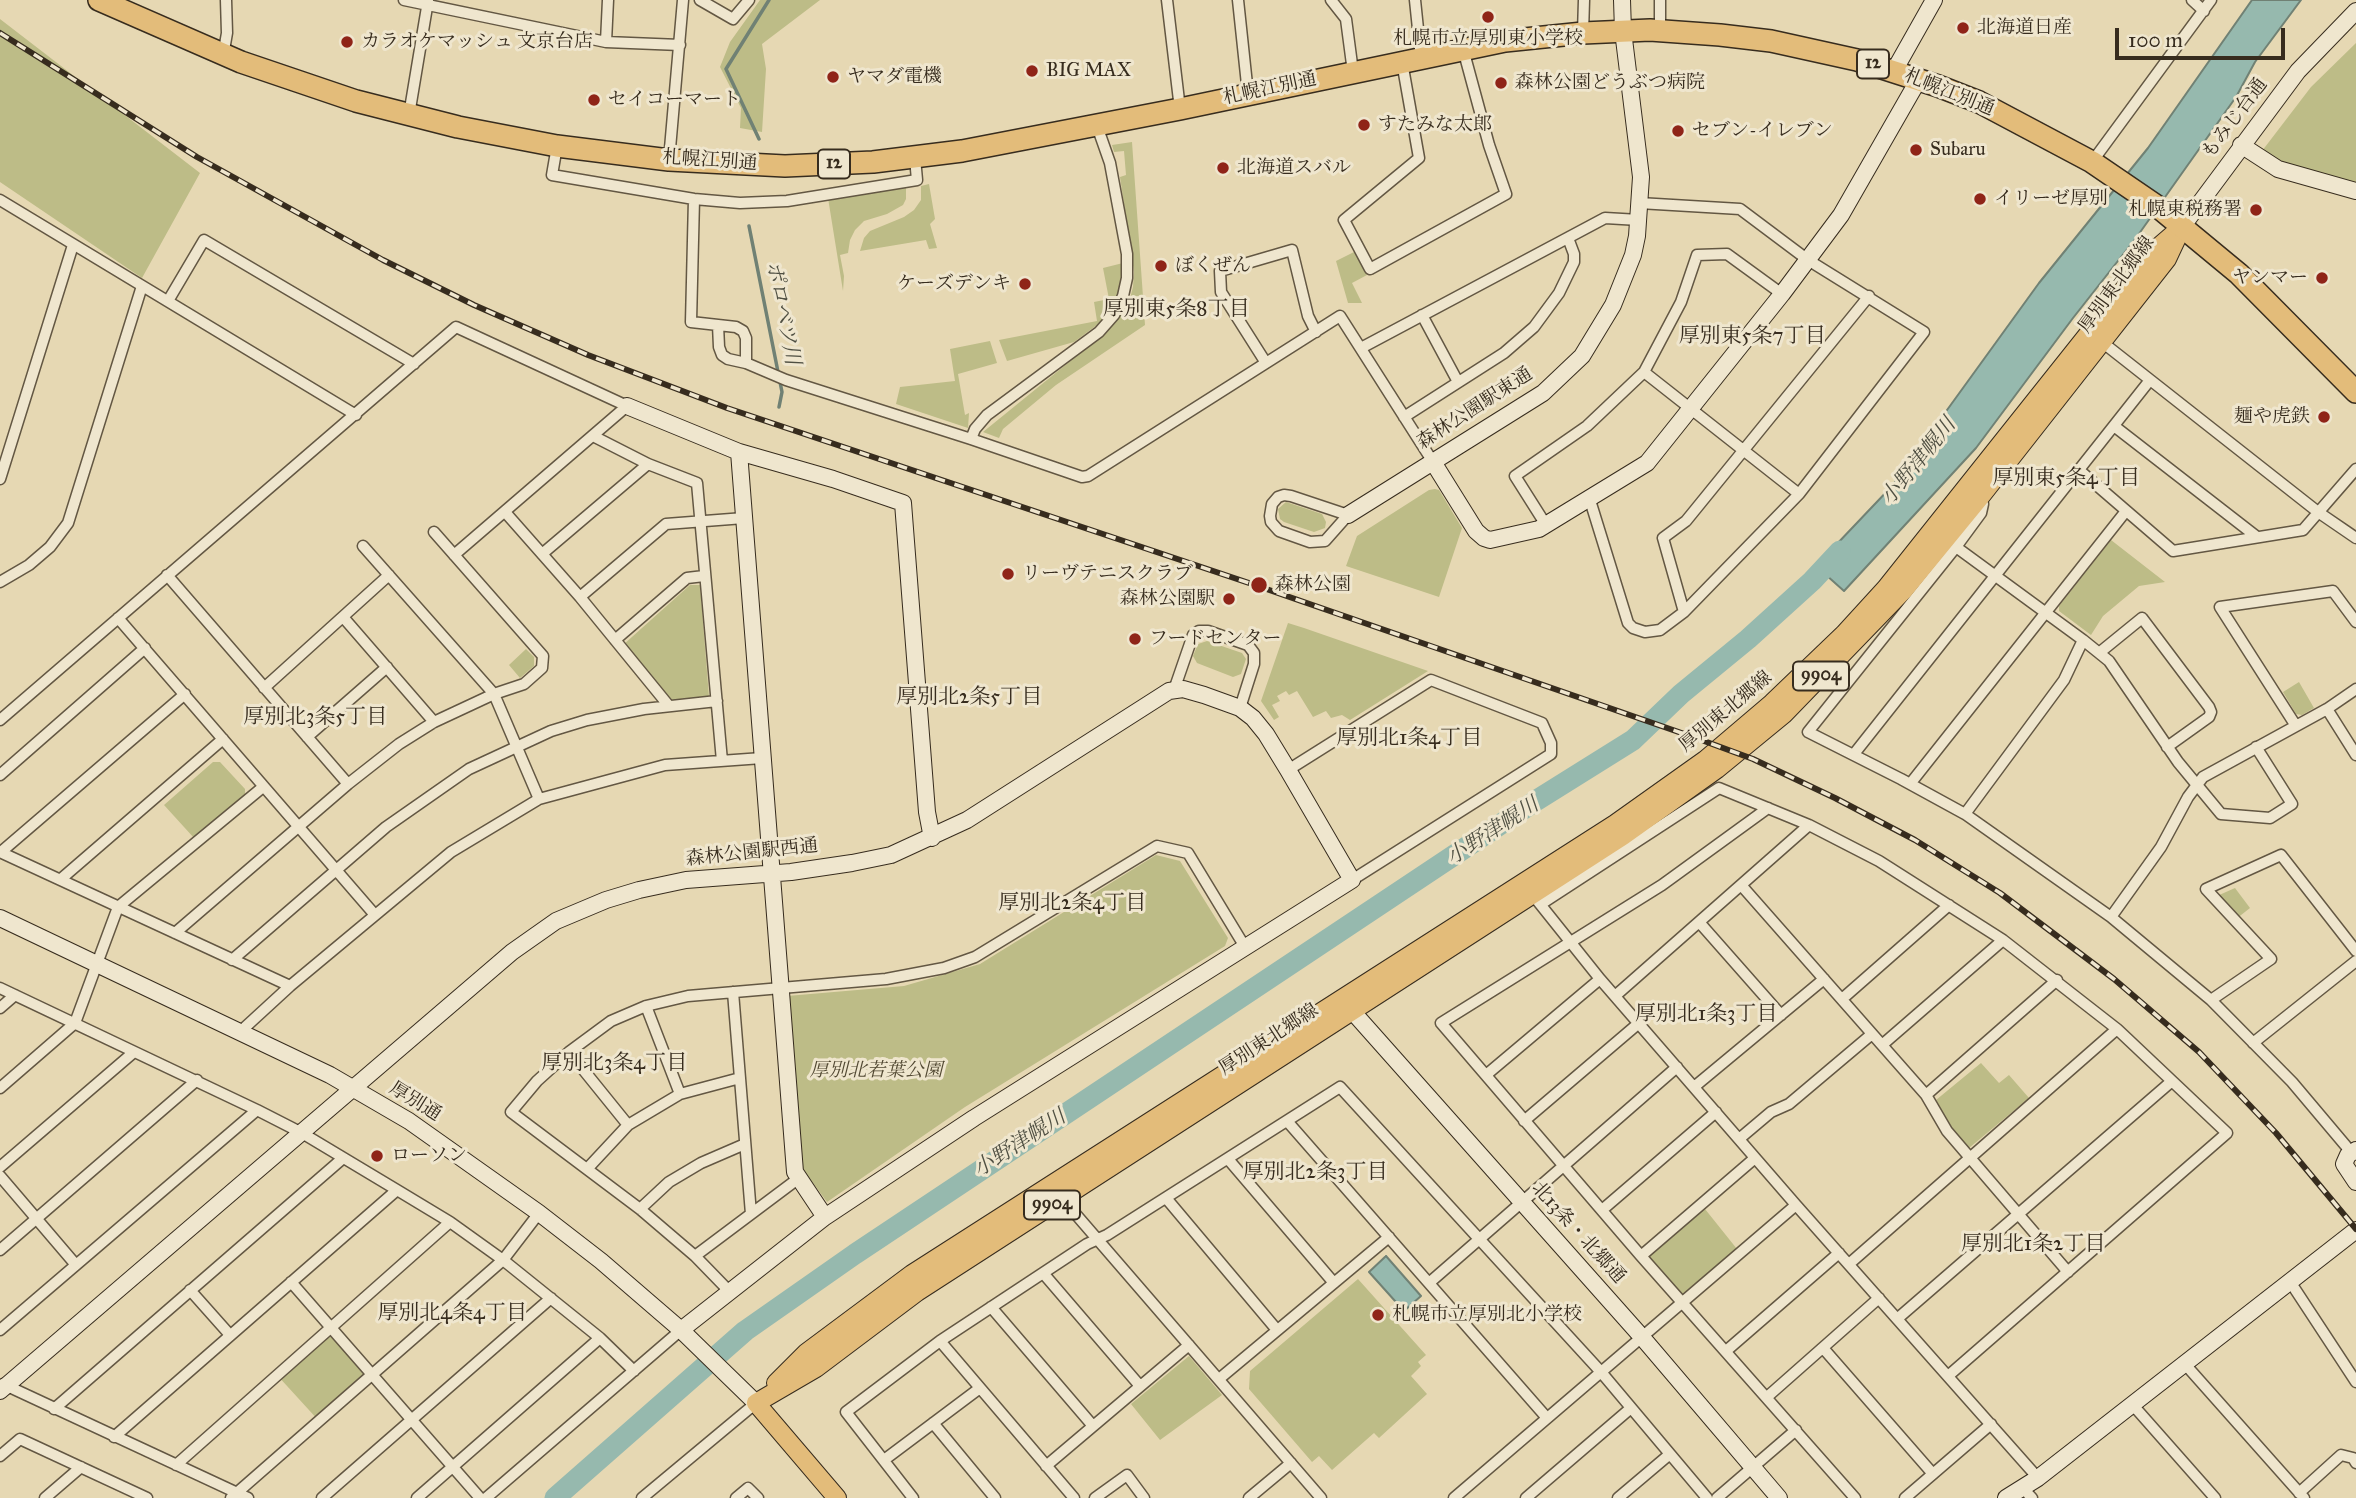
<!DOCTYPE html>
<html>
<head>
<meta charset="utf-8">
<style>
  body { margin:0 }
  #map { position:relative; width:2356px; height:1498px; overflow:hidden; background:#e6d8b3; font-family:"IM FELL Great Primer",serif }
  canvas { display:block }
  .scale { position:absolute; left:2115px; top:28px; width:170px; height:32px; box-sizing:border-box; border:4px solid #372c1e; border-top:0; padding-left:9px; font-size:21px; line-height:24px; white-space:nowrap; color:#372c1e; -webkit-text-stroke:5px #efe6ce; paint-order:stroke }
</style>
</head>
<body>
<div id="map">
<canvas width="2356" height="1498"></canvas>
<div class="scale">100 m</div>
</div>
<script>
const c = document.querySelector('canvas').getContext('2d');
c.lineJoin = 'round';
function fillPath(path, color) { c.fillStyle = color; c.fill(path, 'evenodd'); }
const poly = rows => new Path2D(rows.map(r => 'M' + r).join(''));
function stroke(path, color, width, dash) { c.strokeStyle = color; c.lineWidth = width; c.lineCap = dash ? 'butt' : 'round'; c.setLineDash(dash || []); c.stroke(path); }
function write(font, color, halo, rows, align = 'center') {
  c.font = font + ' "IM FELL Great Primer","Noto Serif JP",serif'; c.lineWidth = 6; c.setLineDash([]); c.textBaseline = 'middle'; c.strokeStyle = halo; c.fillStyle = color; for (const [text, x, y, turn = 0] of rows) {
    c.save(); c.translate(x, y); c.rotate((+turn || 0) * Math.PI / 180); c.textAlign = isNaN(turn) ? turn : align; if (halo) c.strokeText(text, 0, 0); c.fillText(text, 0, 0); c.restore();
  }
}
fillPath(poly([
  [760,0,820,0,762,44,766,69,762,132,740,128,741,108,720,67,730,42],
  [0,19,200,173,142,278,0,182],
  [2356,43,2356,187,2280,162,2262,151,2311,87],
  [1132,142,1145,325,1056,385,1003,429,999,438,983,432,1106,332,1116,322,1129,302,1133,287,1134,272,1120,177,1126,175,1124,151,1114,152,1112,145],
  [929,184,935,219,930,224,937,248,929,249,926,240,860,251,864,238,870,231,904,217,914,210,921,200,921,186],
  [906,186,906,199,903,205,887,214,864,221,855,230,850,240,848,253,840,255,844,276,843,291,828,198],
  [1356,251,1367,275,1352,283,1362,303,1348,303,1336,261],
  [1123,263,1123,276,1117,301,1108,315,1097,325,1074,342,1007,361,999,340,1097,321,1094,302,1109,299,1103,268],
  [990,341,997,363,958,374,965,415,969,413,968,428,896,404,900,387,955,381,950,349],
  [1435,489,1439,490,1462,528,1439,597,1346,566,1357,536,1429,490],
  [1286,502,1322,514,1326,522,1325,528,1314,532,1284,522,1280,519,1278,509],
  [2111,540,2165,582,2139,586,2103,616,2091,635,2059,611,2059,606],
  [690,585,700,585,709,697,668,701,623,645],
  [1288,623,1304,628,1428,671,1350,720,1342,715,1331,718,1326,711,1313,717,1297,691,1289,695,1286,691,1277,696,1280,701,1272,705,1279,717,1274,720,1261,701],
  [1207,641,1242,653,1246,659,1241,674,1233,677,1197,663,1193,656,1198,644],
  [526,649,534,657,534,666,520,678,509,665],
  [2299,682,2314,708,2302,715,2296,714,2283,692],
  [213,762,220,762,245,789,245,795,194,838,164,805],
  [1156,855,1180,861,1228,938,1225,946,965,1107,827,1202,802,1168,787,996,904,986,980,964],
  [2235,888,2250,908,2236,919,2217,896],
  [1981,1063,1999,1083,2009,1075,2029,1098,1969,1148,1949,1125,1936,1100],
  [1705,1209,1737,1249,1681,1295,1648,1257],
  [1358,1279,1426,1355,1418,1362,1421,1366,1411,1376,1427,1394,1379,1438,1374,1433,1332,1470,1319,1456,1312,1462,1249,1389,1250,1371],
  [331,1328,372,1374,319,1421,277,1375],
  [1189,1356,1222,1395,1160,1440,1131,1404]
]), '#bdbc87');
const water = poly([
  [2252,0,2301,0,2255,62,2236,97,2136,238,2073,318,1976,448,1844,591,1816,566,1892,486,2039,283,2148,148,2252,0],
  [1386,1256,1421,1296,1404,1311,1369,1272,1386,1256]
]);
fillPath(water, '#96b9ae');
stroke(water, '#708174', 2);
stroke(poly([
  [759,139,726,69,769,0],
  [749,226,782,392,779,407]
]), '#708174', 3.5);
stroke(poly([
  [555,1498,745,1331,855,1254,1537,800,1633,740,1681,694,1748,639,1812,581,1840,551]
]), '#96b9ae', 21);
const street = poly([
  [404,0,606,42,680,45],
  [700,0,733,19,749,0],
  [1167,0,1180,109],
  [1238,0,1248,94],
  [1331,0,1346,19,1353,72],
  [1415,0,1421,58],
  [2192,0,2204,11],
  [1660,31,1660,0],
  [1583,33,1584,0],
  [606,42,608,0],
  [223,56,227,33,226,0],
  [1402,62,1419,158,1344,220,1370,269,1506,194,1489,145,1463,49],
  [409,115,428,1],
  [557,146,552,175,694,199,740,203,787,201,917,180,915,158],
  [669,160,683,0],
  [2092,162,2211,0],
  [694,199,691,322,718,325,719,347,722,355,728,359,746,363,786,380,971,439,1082,477,1088,476,1340,316,1433,462],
  [0,200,356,415],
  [168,301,204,240,414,364],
  [1422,315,1458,382],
  [718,325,736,327,743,331,746,338,746,363],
  [2102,342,2318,512,2356,538],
  [1361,348,1605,218,1639,220],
  [1266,363,1221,292,1220,271,1292,250,1308,316,1316,332],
  [1644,372,1799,494],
  [1404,417,1504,353,1534,327,1559,293,1574,262,1574,254,1568,238],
  [2114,426,2257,537],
  [593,436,648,464,697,483,722,761],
  [971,439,975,429,987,415,1099,332,1114,315,1123,296,1127,278,1127,254,1110,163,1097,126],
  [2079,470,2173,551,2303,530,2356,469],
  [0,479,73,245],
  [1284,495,1291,496,1348,515,1325,541,1310,542,1279,531,1271,522,1270,516,1272,504,1278,497,1284,495],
  [1589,497,1628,623,1633,628,1645,632,1660,630,1684,612,1799,494,1924,332,1808,260,1740,209,1639,203],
  [505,512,580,597,669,706],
  [1546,525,1515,476,1587,426,1644,372,1681,302,1697,255,1727,254,1782,294],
  [363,546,494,694,539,799],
  [1956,547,1808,732,1901,779,1965,814,2111,917,2211,1000,2292,1082,2351,1152],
  [542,554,648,464],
  [167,575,348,784],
  [0,582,29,565,50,547,68,523,142,286],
  [580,597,666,524,744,518],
  [1684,612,1663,538,1686,521,1869,296],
  [343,617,434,722],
  [118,618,375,915],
  [615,640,687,578,704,576],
  [2083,640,2109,661,2178,762,2221,814,2270,818,2292,804,2256,747],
  [2099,653,2142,618,2209,707,2211,712,2209,717,2167,747],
  [264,688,389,575],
  [1174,690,1193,635,1199,631,1208,631,1248,645,1254,653,1254,664,1240,708],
  [2327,709,2356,755],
  [0,720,456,327,627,406,454,555],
  [2296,726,2220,607,2333,591,2356,622],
  [307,737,387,667],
  [1854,754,2150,380],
  [1288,770,1431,680,1542,723,1551,743,1551,754,1352,880],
  [0,775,145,648],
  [1910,784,2126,511],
  [1768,808,1662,885,1441,1023,1641,1256,1855,1498],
  [1965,814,2064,680,2083,640,1956,547,1981,513,1983,504,1981,496],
  [0,852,290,986],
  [1,852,185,694],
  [61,879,223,739],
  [1741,885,1926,1095,1947,1131,2068,1272],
  [1536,899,1600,979,1796,1205,2038,1478],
  [1541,904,1719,788,1809,825,1879,861,2003,940,2117,1029,2227,1133,1948,1376],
  [2111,917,2161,847,2188,797,2203,777,2327,709,2356,689],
  [1699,922,1781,1015],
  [175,933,348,784,399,744,434,722,494,694,524,684,542,668,543,656,434,532],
  [232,960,386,827,469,769,551,731,587,720,644,709,717,701],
  [0,988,257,1110,302,1133,397,1190,450,1222,503,1260,600,1338,634,1371],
  [733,992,751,1214],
  [1615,996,1809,825],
  [1842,999,1949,905],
  [2211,1000,2271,959,2206,889,2281,855,2356,951],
  [646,1006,680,1094],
  [0,1008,15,995],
  [241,1031,290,986,451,852,539,799,665,765,762,758],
  [2253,1043,2356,961],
  [1882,1045,2003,940],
  [569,1052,628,1125],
  [1486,1075,1600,979],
  [1694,1087,1824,979],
  [0,1088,75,1023,118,907,263,787],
  [1926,1095,2057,980],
  [1287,1121,1547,1418],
  [1524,1121,1639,1023],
  [1739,1139,1771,1112,1789,1104,1872,1034],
  [1228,1159,1334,1283],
  [0,1167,134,1052],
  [587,1169,628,1125,680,1094,740,1078],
  [0,1176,76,1265],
  [1060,1196,1321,1498],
  [1166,1198,1277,1330],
  [640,1209,669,1182,701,1163,745,1144],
  [1602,1210,1716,1112],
  [0,1250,197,1080],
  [695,1256,799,1178],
  [1641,1256,1755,1158],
  [1849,1264,2117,1029],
  [1043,1273,1140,1386],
  [2289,1280,2356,1382],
  [291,1282,480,1498],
  [1429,1283,1677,1067],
  [190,1290,230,1335],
  [730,1292,695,1256,640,1209,511,1112,537,1081,569,1052,611,1021,646,1006,688,996,886,979,944,968,975,957,1157,846,1188,853,1245,947],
  [991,1307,1093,1426],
  [1897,1319,2172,1081],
  [0,1330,257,1110],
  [940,1341,1074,1498],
  [1823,1348,1933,1474],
  [1726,1351,1839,1253],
  [2184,1363,2304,1498],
  [1219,1379,1389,1237],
  [3,1384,248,1498],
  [1767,1397,1879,1298],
  [2132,1404,2215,1498],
  [54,1409,342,1159],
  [933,1423,995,1498],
  [114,1437,397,1190],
  [0,1456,20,1439,147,1498],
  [884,1460,980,1388],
  [176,1465,450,1222],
  [1046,1466,1189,1345],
  [2022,1487,2032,1498],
  [2299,1493,2341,1455,2353,1458,2356,1463],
  [45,1498,81,1467],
  [231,1498,503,1260,539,1213],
  [322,1498,551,1298],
  [417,1498,600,1338],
  [486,1498,681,1330],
  [642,1498,756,1403],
  [736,1498,748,1488,758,1498],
  [913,1498,846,1412,940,1341,1087,1244,1107,1235,1340,1087,1601,1372,1707,1498],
  [1095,1498,1127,1475,1144,1498],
  [1249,1498,1291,1463],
  [1454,1498,1796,1205],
  [1526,1498,1631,1408],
  [1618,1498,1670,1454],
  [1717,1498,1796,1430],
  [1905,1498,1991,1424]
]);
const secondary = poly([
  [1894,71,1934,0],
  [2241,145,2278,169,2356,191],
  [2182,227,2298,71,2356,11],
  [627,406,739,452,833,479,903,503,927,812,932,838],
  [739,452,795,1172,825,1217],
  [1433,462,1476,531,1484,538,1490,540,1539,529,1647,463,1782,294,1841,215,1919,79],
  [1348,515,1543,393,1582,356,1613,305,1633,255,1637,236,1641,177,1623,31,1622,0],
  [0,918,330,1075,409,1121,539,1213,601,1261,681,1330,756,1403],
  [1345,1003,1641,1336,1779,1498],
  [2356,1150,2348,1155,2344,1164,2356,1182],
  [0,1391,512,952,556,921,606,900,639,890,686,880,791,872,852,863,891,855,967,820,1169,691,1183,689,1204,695,1240,708,1253,718,1266,734,1288,770,1352,880,974,1118,825,1217,681,1330],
  [2006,1498,2038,1478,2356,1230]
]);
const primary = poly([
  [776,1383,806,1353,912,1274,1615,824,1705,760,1772,703,1844,634,1886,588,2155,250,2177,231],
  [756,1403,816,1368,917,1292,1623,836,1717,769,1784,714,1904,590,1981,496,2167,259,2182,227],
  [756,1403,837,1498]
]);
const highway = poly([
  [99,0,241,62,356,101,458,127,557,146,669,160,785,166,873,162,962,151,1180,109,1505,41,1583,33,1650,30,1720,35,1771,41,1857,60,1938,86,1979,102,2092,162,2158,207,2239,274,2356,392]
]);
stroke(street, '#635743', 13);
stroke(secondary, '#372c1e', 18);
stroke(primary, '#372c1e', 20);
stroke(highway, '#372c1e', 24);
stroke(street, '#efe6ce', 10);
stroke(secondary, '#efe6ce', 16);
stroke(primary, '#e3bc7a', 18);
stroke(highway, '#e3bc7a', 21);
const rail = poly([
  [0,33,197,157,383,260,474,305,588,355,727,408,1252,584,1696,738,1753,759,1835,798,1915,840,2000,893,2114,979,2199,1052,2276,1133,2356,1229]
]);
stroke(rail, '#372c1e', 6);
stroke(rail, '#efe6ce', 3.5, [10]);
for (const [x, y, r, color] of [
  [1488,17,7,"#8f2418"],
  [1963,28,7,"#8f2418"],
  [347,42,7,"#8f2418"],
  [1032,71,7,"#8f2418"],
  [833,77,7,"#8f2418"],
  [1501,83,7,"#8f2418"],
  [594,100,7,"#8f2418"],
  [1364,125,7,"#8f2418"],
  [1678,131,7,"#8f2418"],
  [1916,150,7,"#8f2418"],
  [1223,168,7,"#8f2418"],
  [1980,199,7,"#8f2418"],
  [2256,210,7,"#8f2418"],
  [1161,266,7,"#8f2418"],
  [2322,278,7,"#8f2418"],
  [1025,284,7,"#8f2418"],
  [2324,417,7,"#8f2418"],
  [1008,574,7,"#8f2418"],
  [1259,585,9,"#8f2418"],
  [1229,599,7,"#8f2418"],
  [1135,639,7,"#8f2418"],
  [377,1156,7,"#8f2418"],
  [1378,1315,7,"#8f2418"]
]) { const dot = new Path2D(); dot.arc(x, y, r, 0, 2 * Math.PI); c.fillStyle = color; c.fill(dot); stroke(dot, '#efe6ce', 2.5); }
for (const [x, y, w] of [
  [1873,64,32],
  [834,164,32],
  [1821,676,56],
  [1052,1205,56]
]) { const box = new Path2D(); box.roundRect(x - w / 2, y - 14.5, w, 29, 5); c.fillStyle = '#efe6ce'; c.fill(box); stroke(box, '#372c1e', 2); }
write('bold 18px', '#372c1e', null, [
  ["12",1873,64],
  ["12",834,164],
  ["9904",1821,676],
  ["9904",1052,1205]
]);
write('19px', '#372c1e', '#efe6ce', [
  ["北海道日産",1977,28],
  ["札幌市立厚別東小学校",1488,39,"center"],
  ["カラオケマッシュ 文京台店",361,42],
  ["BIG MAX",1046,71],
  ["ヤマダ電機",847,77],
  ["森林公園どうぶつ病院",1515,83],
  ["セイコーマート",608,100],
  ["すたみな太郎",1378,125],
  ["セブン-イレブン",1692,131],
  ["Subaru",1930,150],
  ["北海道スバル",1237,168],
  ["イリーゼ厚別",1994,199],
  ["札幌東税務署",2242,210,"right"],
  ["ぼくぜん",1175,266],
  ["ヤンマー",2308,278,"right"],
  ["ケーズデンキ",1011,284,"right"],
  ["麺や虎鉄",2310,417,"right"],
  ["リーヴテニスクラブ",1022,574],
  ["森林公園",1275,585],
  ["森林公園駅",1215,599,"right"],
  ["フードセンター",1149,639],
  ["ローソン",391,1156],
  ["札幌市立厚別北小学校",1392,1315]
], 'left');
write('19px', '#372c1e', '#efe6ce', [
  ["札幌江別通",1270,89,-12],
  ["札幌江別通",1949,93,22],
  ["もみじ台通",2235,119,-53],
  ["札幌江別通",710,161,4],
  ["厚別東北郷線",2117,285,-54],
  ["森林公園駅東通",1475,409,-33],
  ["厚別東北郷線",1726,712,-40],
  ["森林公園駅西通",752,853,-6],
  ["厚別東北郷線",1269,1040,-33],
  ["厚別通",415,1102,32],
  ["北13条・北郷通",1578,1233,48]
]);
write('italic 19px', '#524933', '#efe6ce', [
  ["厚別北若葉公園",876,1071]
]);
write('21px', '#372c1e', '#efe6ce', [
  ["厚別東5条8丁目",1176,310],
  ["厚別東5条7丁目",1752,337],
  ["厚別東5条4丁目",2066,479],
  ["厚別北2条5丁目",969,698],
  ["厚別北3条5丁目",315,718],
  ["厚別北1条4丁目",1409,739],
  ["厚別北2条4丁目",1072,904],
  ["厚別北1条3丁目",1706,1015],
  ["厚別北3条4丁目",614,1064],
  ["厚別北2条3丁目",1315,1173],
  ["厚別北1条2丁目",2033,1245],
  ["厚別北4条4丁目",452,1314]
]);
write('italic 21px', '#4f4f42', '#efe6ce', [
  ["ポロベツ川",782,313,79],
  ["小野津幌川",1919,462,-51],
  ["小野津幌川",1493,832,-33],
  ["小野津幌川",1020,1144,-33]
]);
</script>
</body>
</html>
